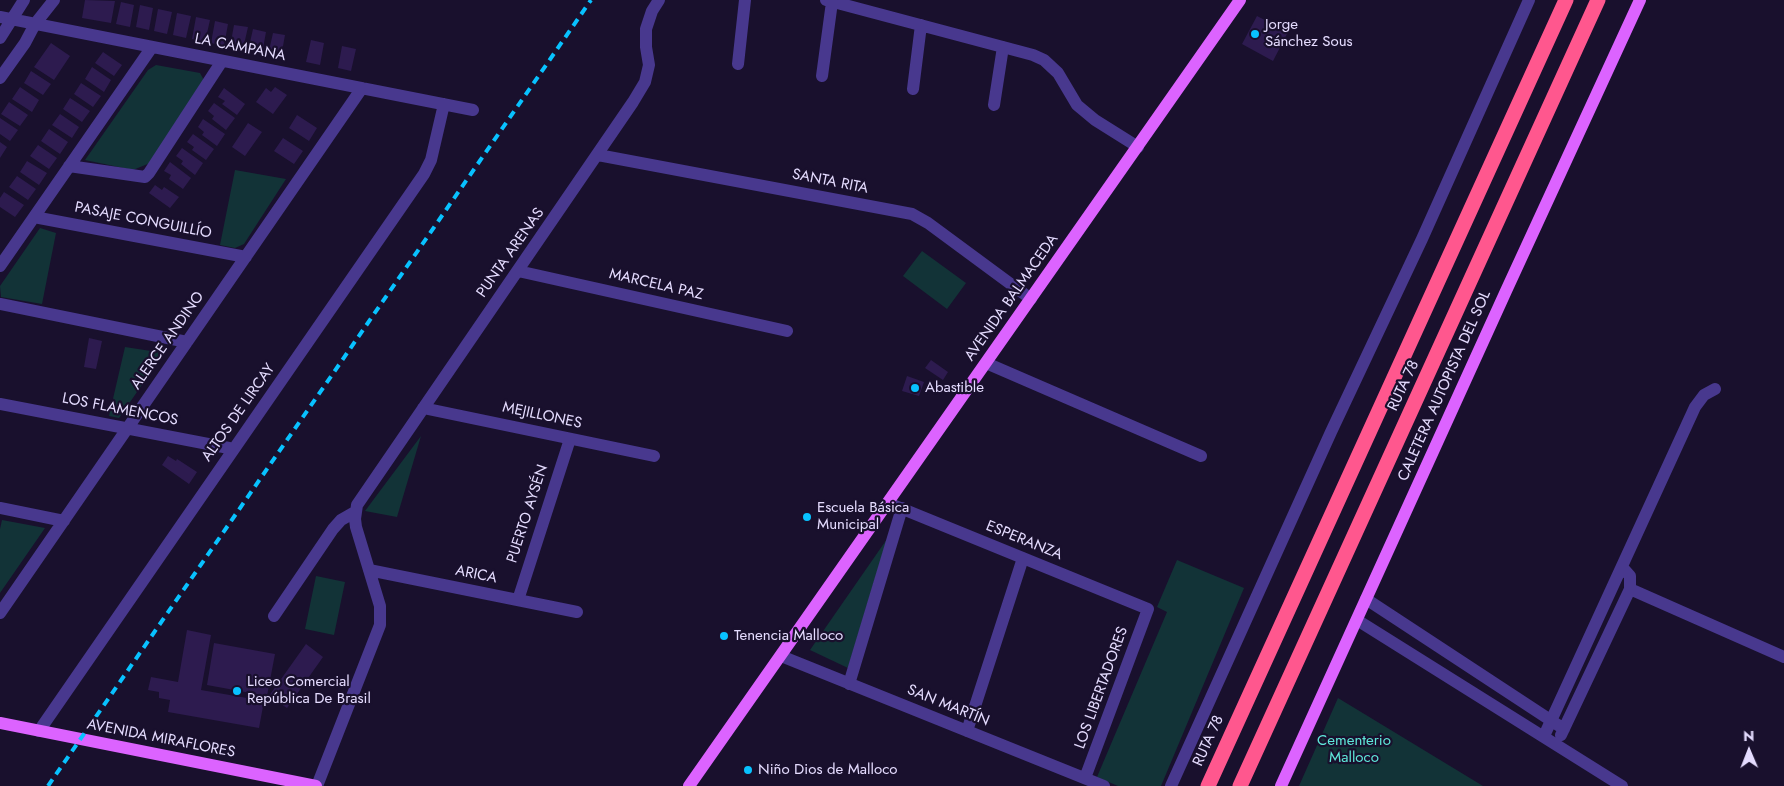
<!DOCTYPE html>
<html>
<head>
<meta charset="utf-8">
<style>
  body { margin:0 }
  #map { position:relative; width:1784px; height:786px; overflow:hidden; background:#19102d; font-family:Jost,sans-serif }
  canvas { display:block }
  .north { position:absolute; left:1724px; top:726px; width:50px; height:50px; -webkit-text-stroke:4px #19102d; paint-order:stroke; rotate:359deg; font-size:14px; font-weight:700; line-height:20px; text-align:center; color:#e5dcff }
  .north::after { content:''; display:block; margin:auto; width:18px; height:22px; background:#e5dcff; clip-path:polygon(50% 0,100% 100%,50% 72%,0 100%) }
</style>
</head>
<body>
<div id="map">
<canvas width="1784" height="786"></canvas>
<div class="north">N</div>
</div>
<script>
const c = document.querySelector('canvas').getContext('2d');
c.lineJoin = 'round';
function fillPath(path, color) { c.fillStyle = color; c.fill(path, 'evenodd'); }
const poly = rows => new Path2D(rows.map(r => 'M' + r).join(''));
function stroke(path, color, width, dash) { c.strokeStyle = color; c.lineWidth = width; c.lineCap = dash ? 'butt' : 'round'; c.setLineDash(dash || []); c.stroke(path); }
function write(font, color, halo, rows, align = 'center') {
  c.font = font + ' Jost,sans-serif'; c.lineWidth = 4.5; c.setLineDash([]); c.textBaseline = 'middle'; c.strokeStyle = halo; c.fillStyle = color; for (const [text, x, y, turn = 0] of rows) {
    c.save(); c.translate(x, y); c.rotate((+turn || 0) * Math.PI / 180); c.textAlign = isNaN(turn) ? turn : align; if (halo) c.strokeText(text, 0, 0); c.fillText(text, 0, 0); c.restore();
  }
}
fillPath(poly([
  [156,65,200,73,205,82,150,163,133,170,85,160,148,70],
  [235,170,286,179,244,244,235,248,220,245],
  [40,228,56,233,42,304,1,297,0,286],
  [922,251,966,283,947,309,903,276],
  [125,347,164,353,119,418,109,416],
  [421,436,397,517,365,511],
  [2,520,45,528,0,593,0,529],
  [887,539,848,668,810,650],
  [1177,560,1244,588,1161,786,1118,786,1097,777,1167,612,1157,607],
  [316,576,345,582,334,635,305,629],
  [1338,698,1483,786,1299,786]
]), '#123337');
fillPath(poly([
  [85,0,115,1,111,23,82,18],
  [121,2,134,5,130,27,116,24],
  [140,5,153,8,149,30,136,27],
  [158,9,172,12,167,34,154,31],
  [177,13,191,16,186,38,173,35],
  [1257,16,1288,32,1273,61,1242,44],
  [196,17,210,20,205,42,192,39],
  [215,21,228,24,224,46,211,43],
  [234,25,248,27,243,49,230,47],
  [253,29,266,32,262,54,248,51],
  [273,33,285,35,281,57,268,55],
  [311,40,324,43,320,65,306,62],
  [51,43,70,56,54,80,34,67],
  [342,46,356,49,351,71,338,68],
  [103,52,122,65,114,76,95,63],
  [92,67,111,80,104,92,85,79],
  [31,71,51,84,43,95,24,83],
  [81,83,101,96,93,107,74,94],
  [20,87,39,100,32,112,12,99],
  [275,87,287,95,273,114,256,102,266,88,271,92],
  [224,88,245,104,237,115,222,104,225,101,218,97],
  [70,98,90,111,82,122,63,109],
  [9,102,28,115,20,126,1,114],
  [214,103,235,118,226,130,212,119,214,116,208,111],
  [60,114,79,127,72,138,52,125],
  [297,115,317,128,309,141,289,128],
  [0,118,18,130,10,141,0,134],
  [203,119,225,134,217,146,202,135,204,132,198,127],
  [248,123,262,132,245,156,232,147],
  [49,129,68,142,60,154,41,141],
  [193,134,214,149,206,160,192,150,194,147,187,142],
  [283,138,303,151,294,164,274,151],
  [0,142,7,147,0,158],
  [38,145,57,158,49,169,30,156],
  [182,148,203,163,195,175,181,164,183,161,176,156],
  [27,161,47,173,39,185,20,172],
  [170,162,191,178,183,189,169,179,171,175,164,171],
  [17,176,36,189,28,200,9,187],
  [155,185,162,190,164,187,179,197,170,208,149,193],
  [4,192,24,205,15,217,0,207,0,198],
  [89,338,102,341,96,369,84,367],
  [931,360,948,372,943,380,925,368],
  [907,376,924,382,919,396,902,391],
  [1417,440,1425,444,1416,463,1408,460],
  [168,456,176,461,177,459,197,472,189,484,162,465],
  [187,630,211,635,201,690,264,701,259,728,168,712,170,700,159,698,159,692,148,690,151,677,178,682],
  [214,643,275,654,267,696,207,685],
  [306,644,323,657,287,708,269,696]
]), '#2d1b4f');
stroke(poly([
  [826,0,1033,55,1044,60,1058,73,1077,105,1095,120,1138,147],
  [0,17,473,110],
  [0,38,24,0],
  [738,64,745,0],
  [822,76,832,2],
  [0,78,25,43,35,24,54,0],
  [913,89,921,25],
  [994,105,1003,47],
  [598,155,912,214,928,223,1031,299],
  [69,166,145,177,149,173,222,61],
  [34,217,246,257],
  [0,266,152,47],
  [518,271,787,331],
  [0,304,187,342],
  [986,363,1201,456],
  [0,404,234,449],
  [423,408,654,456],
  [888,503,1148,609,1085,778],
  [0,508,64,521],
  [369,570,577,612],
  [1630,589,1784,657],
  [1366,599,1564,729],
  [518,600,570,439],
  [0,613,362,88],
  [274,616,333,529,341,520,355,512],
  [1357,620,1622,786],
  [781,656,1104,786],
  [849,684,902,508],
  [39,731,424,174,431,160,444,104],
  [967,731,1023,558],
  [1561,735,1630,589,1630,576,1622,567],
  [1544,736,1695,407,1704,395,1715,389],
  [317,786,380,625,380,606,356,527,355,519,357,505,633,102,645,82,649,65,646,47,646,29,652,11,659,0],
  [1171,786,1331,432,1422,239,1529,0]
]), '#48388e', 12);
stroke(poly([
  [0,723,316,786],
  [689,786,1240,0],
  [1281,786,1506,291,1640,0]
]), '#dc63ff', 12);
stroke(poly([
  [1208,786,1566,0],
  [1240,786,1598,0]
]), '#ff578e', 15);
stroke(poly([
  [48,786,591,0]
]), '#08c2ff', 4, [8, 6]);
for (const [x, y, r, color] of [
  [1255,34,5,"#08c2ff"],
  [915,388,5,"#08c2ff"],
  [807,517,5,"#08c2ff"],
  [724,636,5,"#08c2ff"],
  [237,691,5,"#08c2ff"],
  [748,770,5,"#08c2ff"]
]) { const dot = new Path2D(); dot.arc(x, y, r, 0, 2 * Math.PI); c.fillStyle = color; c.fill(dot); stroke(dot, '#19102d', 2); }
write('15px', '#e5dcff', '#19102d', [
  ["Jorge",1265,25],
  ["Sánchez Sous",1265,42],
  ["Abastible",925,388],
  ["Escuela Básica",817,508],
  ["Municipal",817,525],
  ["Tenencia Malloco",734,636],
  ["Liceo Comercial",247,682],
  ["República De Brasil",247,699],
  ["Niño Dios de Malloco",758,770]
], 'left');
write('15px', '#e5dcff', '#19102d', [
  ["LA CAMPANA",240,48,11],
  ["SANTA RITA",830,182,11],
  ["PASAJE CONGUILLÍO",143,221,11],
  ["PUNTA ARENAS",511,253,-55],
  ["MARCELA PAZ",656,285,13],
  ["AVENIDA BALMACEDA",1012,298,-55],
  ["ALERCE ANDINO",168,341,-55],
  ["RUTA 78",1404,386,-65],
  ["CALETERA AUTOPISTA DEL SOL",1445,386,-66],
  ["LOS FLAMENCOS",120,410,11],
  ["ALTOS DE LIRCAY",239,413,-55],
  ["MEJILLONES",542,416,12],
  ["PUERTO AYSÉN",528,514,-72],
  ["ESPERANZA",1024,541,22],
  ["ARICA",476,575,11],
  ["LOS LIBERTADORES",1102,688,-70],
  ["SAN MARTÍN",948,706,22],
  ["AVENIDA MIRAFLORES",161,739,11],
  ["RUTA 78",1209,741,-66]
]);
write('15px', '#5fe8da', '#19102d', [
  ["Cementerio",1354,741],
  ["Malloco",1354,758]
]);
</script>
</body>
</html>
